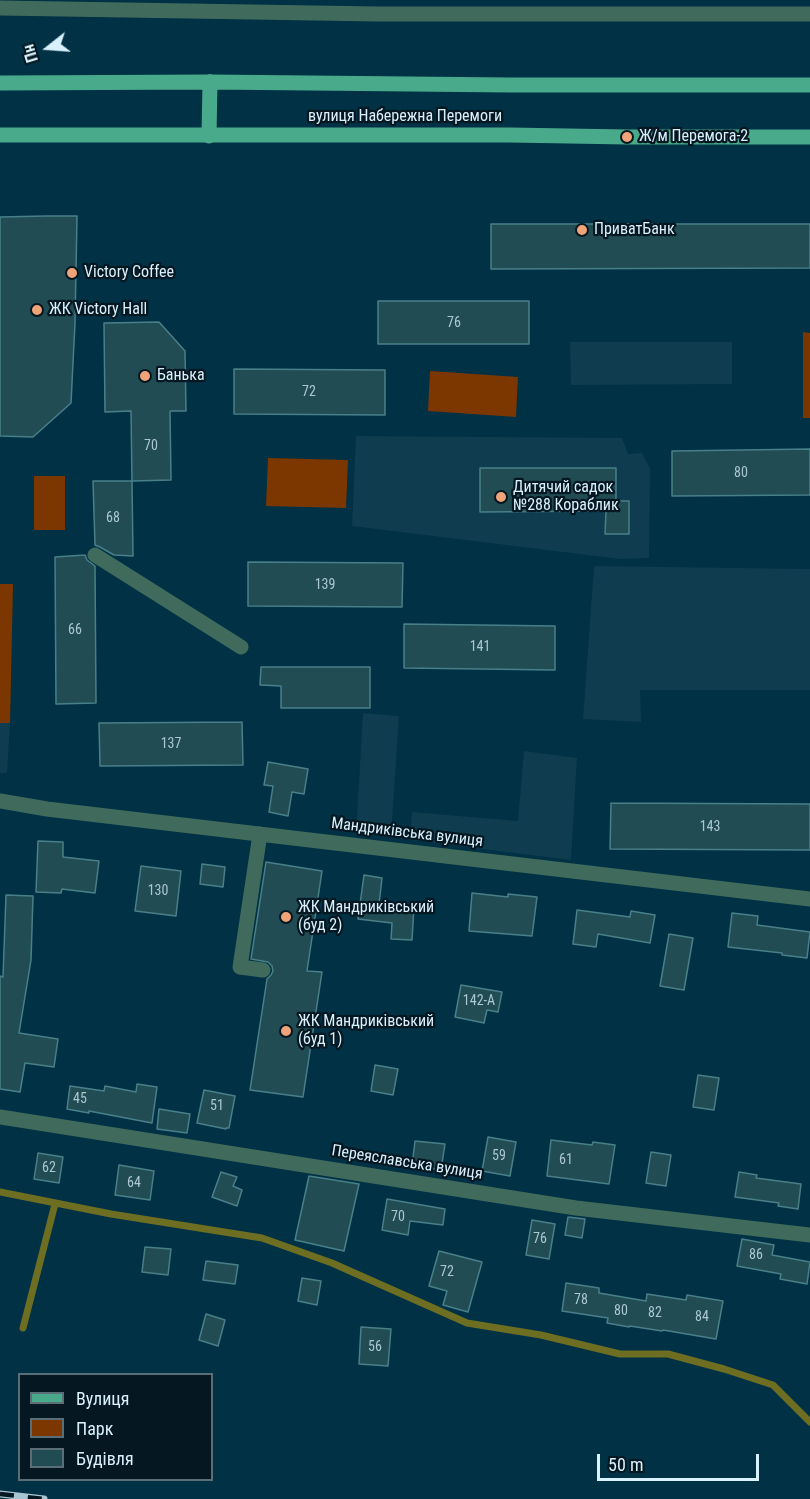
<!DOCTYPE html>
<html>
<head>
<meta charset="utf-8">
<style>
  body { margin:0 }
  #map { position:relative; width:810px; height:1499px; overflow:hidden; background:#003144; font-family:"Roboto Condensed",sans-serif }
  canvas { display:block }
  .legend { position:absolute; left:18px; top:1373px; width:195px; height:108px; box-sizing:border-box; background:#051720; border:2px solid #5a6e78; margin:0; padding:8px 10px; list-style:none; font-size:18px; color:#d9f1fd }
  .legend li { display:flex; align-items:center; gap:12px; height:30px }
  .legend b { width:30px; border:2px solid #5a6e78 }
  .north { position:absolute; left:18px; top:18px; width:60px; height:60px; -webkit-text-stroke:4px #051720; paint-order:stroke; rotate:253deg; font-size:16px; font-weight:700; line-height:24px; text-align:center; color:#d9f1fd }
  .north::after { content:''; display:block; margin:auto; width:21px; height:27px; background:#d9f1fd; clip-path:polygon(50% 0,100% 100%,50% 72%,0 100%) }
  .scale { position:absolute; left:597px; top:1454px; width:162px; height:27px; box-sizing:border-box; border:3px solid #d9f1fd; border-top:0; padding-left:8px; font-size:18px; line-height:21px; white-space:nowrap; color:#d9f1fd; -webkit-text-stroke:4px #051720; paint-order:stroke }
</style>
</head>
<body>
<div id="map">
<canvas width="810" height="1499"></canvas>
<ul class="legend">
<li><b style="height:8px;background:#48aa8b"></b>Вулиця</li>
<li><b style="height:16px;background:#7c3600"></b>Парк</li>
<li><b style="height:16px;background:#224c53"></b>Будівля</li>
</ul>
<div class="north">Пн</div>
<div class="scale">50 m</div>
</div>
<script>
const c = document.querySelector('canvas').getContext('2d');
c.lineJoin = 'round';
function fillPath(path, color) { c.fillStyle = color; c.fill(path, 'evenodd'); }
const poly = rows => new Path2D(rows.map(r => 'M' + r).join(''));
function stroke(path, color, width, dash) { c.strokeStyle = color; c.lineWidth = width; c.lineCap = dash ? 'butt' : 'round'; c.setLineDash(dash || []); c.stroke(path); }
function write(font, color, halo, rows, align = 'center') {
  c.font = font + ' "Roboto Condensed",sans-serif'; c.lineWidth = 4.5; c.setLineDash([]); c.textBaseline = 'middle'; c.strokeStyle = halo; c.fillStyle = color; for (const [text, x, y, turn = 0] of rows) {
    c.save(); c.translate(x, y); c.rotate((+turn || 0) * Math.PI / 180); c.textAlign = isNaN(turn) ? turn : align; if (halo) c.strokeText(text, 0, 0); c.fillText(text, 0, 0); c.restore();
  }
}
fillPath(poly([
  [570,342,732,342,732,384,571,385],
  [356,436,622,438,628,454,642,453,650,469,649,558,620,559,352,526],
  [594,566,810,569,810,690,640,690,641,722,583,719],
  [363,713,399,716,391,836,356,834],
  [0,723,10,723,7,773,0,773],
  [524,751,577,758,571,860,410,840,412,812,518,821]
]), '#0f3c4e');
fillPath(poly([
  [803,332,810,333,810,418,803,418],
  [430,371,518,377,516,417,428,411],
  [268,458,348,460,346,508,266,506],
  [34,476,65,476,65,530,34,530],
  [0,584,13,584,10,723,0,723]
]), '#7c3600');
stroke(poly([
  [0,1192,111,1214,262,1238,332,1263,467,1323,541,1335,620,1354,668,1354,724,1369,773,1385,810,1422],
  [23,1328,55,1204]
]), '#6d6e21', 7);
const building = poly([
  [46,216,77,216,75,323,71,403,33,437,0,436,0,217,46,216],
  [491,224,810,224,810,268,491,269,491,224],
  [378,301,529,301,529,344,378,344,378,301],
  [159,322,185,351,186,411,170,411,171,480,132,481,131,411,105,412,104,323,159,322],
  [234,369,385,370,385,415,234,414,234,369],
  [810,449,810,495,672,496,672,451,810,449],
  [480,468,616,468,616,501,629,501,629,534,605,534,606,511,480,512,480,468],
  [93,481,132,481,133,556,114,555,100,547,95,545,93,481],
  [85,555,87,560,95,566,96,703,56,704,55,557,85,555],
  [248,562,403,563,402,607,248,606,248,562],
  [404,624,555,626,555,670,404,668,404,624],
  [261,667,370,667,370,708,281,708,281,686,260,685,261,667],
  [242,722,243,765,100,766,99,723,242,722],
  [268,762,308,769,304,794,292,792,288,816,269,812,273,786,264,785,268,762],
  [611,803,810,804,810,850,610,849,611,803],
  [38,841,63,842,63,857,99,861,95,893,62,889,61,893,36,892,38,841],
  [266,862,322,871,307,971,322,972,303,1097,250,1090,267,979,271,975,273,971,272,966,268,962,251,959,266,862],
  [202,864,225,867,223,887,200,884,202,864],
  [141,866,181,871,176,916,135,911,141,866],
  [364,875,382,878,379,904,414,906,412,940,391,939,392,923,358,919,364,875],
  [472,893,508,897,508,894,537,897,532,936,469,931,472,893],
  [6,895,33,896,31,960,19,1033,58,1039,54,1067,25,1063,20,1092,0,1089,0,976,3,977,6,895],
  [577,910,630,917,631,911,655,915,650,943,598,934,596,947,573,944,577,910],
  [732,913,758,916,757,925,810,932,807,958,782,955,782,953,728,947,732,913],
  [669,934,693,938,684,990,660,986,669,934],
  [461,985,502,992,498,1012,487,1010,484,1023,455,1017,461,985],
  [375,1065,398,1069,393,1095,371,1091,375,1065],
  [698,1075,719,1078,714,1110,693,1107,698,1075],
  [137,1084,157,1087,152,1123,89,1111,89,1113,67,1109,70,1086,104,1091,105,1086,136,1092,137,1084],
  [204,1090,235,1096,229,1128,226,1128,226,1129,197,1123,204,1090],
  [159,1109,190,1114,187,1133,157,1129,159,1109],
  [488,1137,516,1142,510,1176,482,1171,488,1137],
  [551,1140,592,1145,593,1142,615,1145,609,1184,547,1176,551,1140],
  [415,1141,445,1144,441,1170,412,1166,415,1141],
  [651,1152,671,1155,666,1186,646,1183,651,1152],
  [38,1153,63,1157,59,1183,34,1179,38,1153],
  [119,1165,154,1171,150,1200,115,1195,119,1165],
  [221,1172,237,1177,233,1186,242,1190,237,1206,212,1197,221,1172],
  [739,1172,757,1175,756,1178,801,1184,798,1209,778,1206,779,1203,735,1197,739,1172],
  [309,1176,359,1184,344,1251,295,1240,309,1176],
  [387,1199,445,1209,443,1225,410,1221,408,1235,382,1230,387,1199],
  [568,1217,585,1219,582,1238,565,1235,568,1217],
  [532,1220,555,1224,549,1259,526,1255,532,1220],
  [742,1239,774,1245,772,1255,810,1262,807,1284,780,1279,781,1274,737,1266,742,1239],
  [145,1247,171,1249,168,1275,142,1272,145,1247],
  [439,1251,482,1262,468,1312,443,1305,447,1291,429,1286,439,1251],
  [206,1261,238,1265,235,1284,203,1280,206,1261],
  [302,1278,321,1281,317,1305,298,1301,302,1278],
  [566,1283,599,1288,599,1293,646,1301,647,1294,686,1300,687,1295,723,1301,716,1339,663,1330,662,1331,630,1326,629,1327,607,1323,608,1318,562,1311,566,1283],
  [206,1314,225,1320,218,1346,199,1340,206,1314],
  [361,1327,391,1329,388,1366,359,1364,361,1327]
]);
fillPath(building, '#224c53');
stroke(building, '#48808a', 1.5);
stroke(poly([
  [0,8,377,14,810,14],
  [95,555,241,647],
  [0,801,47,809,810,899],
  [260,834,240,967,263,970],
  [0,1117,576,1208,810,1235]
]), '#406b5c', 15);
stroke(poly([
  [0,83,210,82,510,85,810,85],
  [0,135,510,135,627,137,810,137],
  [209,136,210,82]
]), '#48aa8b', 15);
const rail = poly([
  [0,1494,44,1499]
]);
stroke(rail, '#a6c4d1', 7);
stroke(rail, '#051720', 4.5, [14]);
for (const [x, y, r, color] of [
  [627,137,6,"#efa378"],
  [582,230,6,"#efa378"],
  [72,273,6,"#efa378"],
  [37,310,6,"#efa378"],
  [145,376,6,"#efa378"],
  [501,497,6,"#efa378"],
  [286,917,6,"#efa378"],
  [286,1031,6,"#efa378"]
]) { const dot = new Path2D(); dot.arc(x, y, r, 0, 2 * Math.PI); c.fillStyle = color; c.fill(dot); stroke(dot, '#051720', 2); }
write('14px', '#abc8d2', null, [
  ["76",454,323],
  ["72",309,392],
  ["70",151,446],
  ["80",741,473],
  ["68",113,518],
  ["139",325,585],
  ["66",75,630],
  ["141",480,647],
  ["137",171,744],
  ["143",710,827],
  ["130",158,891],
  ["142-А",479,1001],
  ["45",80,1099],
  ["51",217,1106],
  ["59",499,1156],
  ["61",566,1160],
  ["62",49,1168],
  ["64",134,1183],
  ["70",398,1217],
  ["76",540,1239],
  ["86",756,1255],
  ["72",447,1272],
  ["78",581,1300],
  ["80",621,1311],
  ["82",655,1313],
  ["84",702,1317],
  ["56",375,1347]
]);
write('16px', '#d9f1fd', '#051720', [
  ["вулиця Набережна Перемоги",405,117],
  ["Мандриківська вулиця",407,833,7],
  ["Переяславська вулиця",407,1163,9]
]);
write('16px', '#d9f1fd', '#051720', [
  ["Ж/м Перемога-2",639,137],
  ["ПриватБанк",594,230],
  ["Victory Coffee",84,273],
  ["ЖК Victory Hall",49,310],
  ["Банька",157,376],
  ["Дитячий садок",513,488],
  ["№288 Кораблик",513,506],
  ["ЖК Мандриківський",298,908],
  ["(буд 2)",298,926],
  ["ЖК Мандриківський",298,1022],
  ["(буд 1)",298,1040]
], 'left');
</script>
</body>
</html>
